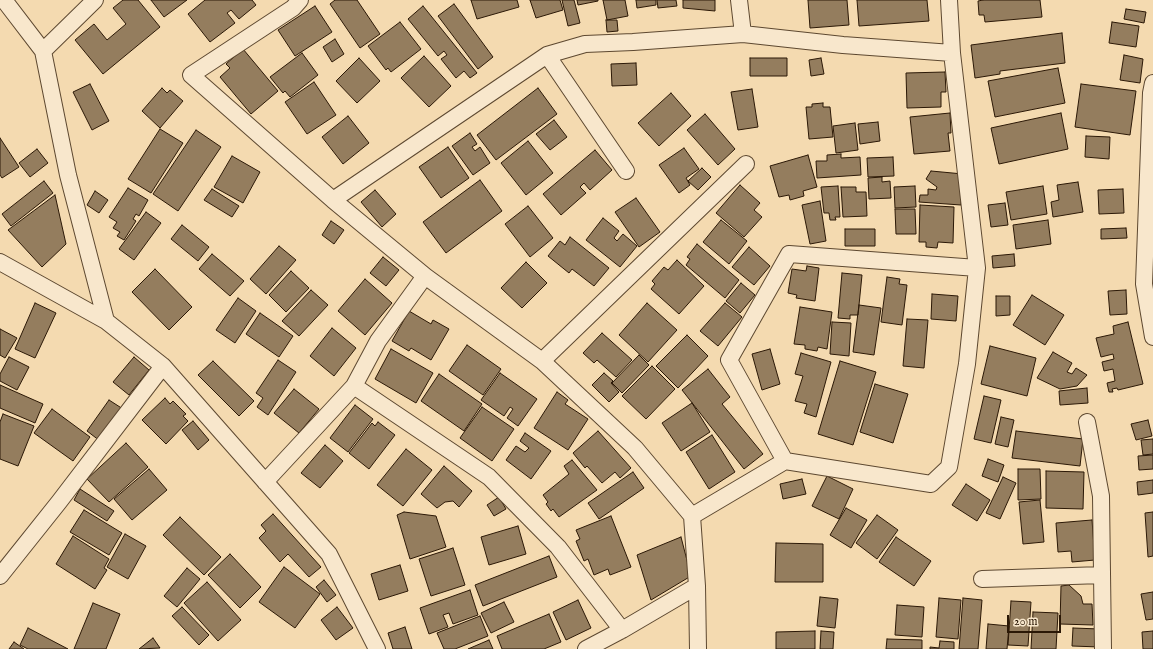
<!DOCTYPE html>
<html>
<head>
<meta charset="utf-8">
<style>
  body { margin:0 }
  #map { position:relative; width:1153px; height:649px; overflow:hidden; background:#f4dab0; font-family:"IM FELL English",serif }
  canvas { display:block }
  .scale { position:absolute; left:1007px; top:615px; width:54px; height:18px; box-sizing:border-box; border:2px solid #2b1806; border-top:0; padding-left:5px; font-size:12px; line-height:14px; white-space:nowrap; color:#2b1806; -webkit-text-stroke:3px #f8e7cc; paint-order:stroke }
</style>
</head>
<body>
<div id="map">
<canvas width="1153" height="649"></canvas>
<div class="scale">20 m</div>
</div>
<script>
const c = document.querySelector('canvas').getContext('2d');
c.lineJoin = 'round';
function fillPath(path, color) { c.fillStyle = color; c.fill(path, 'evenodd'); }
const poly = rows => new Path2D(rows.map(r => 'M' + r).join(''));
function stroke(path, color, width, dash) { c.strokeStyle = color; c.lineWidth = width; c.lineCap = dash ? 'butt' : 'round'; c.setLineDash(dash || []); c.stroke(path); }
const building = poly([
  [123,0,138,0,160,27,103,74,75,40,94,24,107,40,126,24,113,8,123,0],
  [151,0,187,0,164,17,151,0],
  [205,0,252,0,256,5,239,19,231,10,227,13,235,23,210,42,188,14,205,0],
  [335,0,357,0,380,34,360,48,330,4,335,0],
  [471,0,517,0,519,7,477,19,471,0],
  [530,0,560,0,563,10,536,18,530,0],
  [562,0,574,0,580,23,568,26,562,0],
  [577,0,598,0,598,1,578,5,577,0],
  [603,0,625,0,628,16,607,20,603,0],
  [636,0,656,0,656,5,637,8,636,0],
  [657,0,676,0,677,6,658,8,657,0],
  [683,0,715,0,715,11,683,8,683,0],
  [808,0,847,0,849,25,810,28,808,0],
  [857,0,927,0,929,21,859,26,857,0],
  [983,0,1040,0,1042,17,985,22,984,15,979,15,978,1,983,0],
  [454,4,493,57,478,69,438,16,454,4],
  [315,6,332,32,295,56,278,30,315,6],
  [423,6,477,73,470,78,464,71,456,78,441,59,447,55,444,51,438,56,408,19,423,6],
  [1126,9,1146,12,1144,23,1124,19,1126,9],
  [606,20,617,20,618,31,607,32,606,20],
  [400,22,421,49,391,72,388,68,386,70,368,46,400,22],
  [1112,22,1139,26,1136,47,1109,43,1112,22],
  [1062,33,1065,63,1000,71,1000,74,975,78,971,45,1062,33],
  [335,39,344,54,332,62,323,47,335,39],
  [243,49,278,91,251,114,220,77,230,68,226,64,243,49],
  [302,53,318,75,290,97,285,91,283,93,270,77,302,53],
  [1124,55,1143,59,1140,83,1120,80,1124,55],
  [424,56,451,86,429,107,401,78,424,56],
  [359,58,380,81,357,103,336,81,359,58],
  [750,58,787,58,787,76,750,76,750,58],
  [821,58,824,74,811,76,809,60,821,58],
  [636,63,637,85,612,86,611,64,636,63],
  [1058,68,1065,103,995,117,988,81,1058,68],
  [945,72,946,92,941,92,941,107,907,108,906,73,945,72],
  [314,82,336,115,307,134,285,102,314,82],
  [90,84,109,121,92,130,73,92,90,84],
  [1081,84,1136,91,1130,135,1075,127,1081,84],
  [162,88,167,93,170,90,183,101,160,128,142,111,162,88],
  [538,88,557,114,496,160,477,135,538,88],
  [752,89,758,127,738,130,731,92,752,89],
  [671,93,691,116,659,146,638,123,671,93],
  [823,103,823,107,830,107,833,137,809,139,806,107,812,107,812,104,823,103],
  [950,113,951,133,948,133,950,151,914,154,910,117,950,113],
  [1061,113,1068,149,999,164,991,128,1061,113],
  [705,114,735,149,718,165,687,130,705,114],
  [348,116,369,143,343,164,322,137,348,116],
  [554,120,567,137,550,150,536,134,554,120],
  [878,122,880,141,860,144,858,124,878,122],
  [855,123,858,150,836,153,833,126,855,123],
  [160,129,183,143,151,193,128,179,160,129],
  [196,130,221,147,178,211,153,194,196,130],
  [470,133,477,144,472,147,475,151,480,147,490,163,473,175,452,146,470,133],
  [1086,136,1110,137,1109,159,1085,157,1086,136],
  [0,138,19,167,2,178,0,175,0,138],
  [528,141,553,173,526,195,501,163,528,141],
  [448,147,469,178,441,198,419,167,448,147],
  [684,148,699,169,686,178,690,185,679,193,659,165,684,148],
  [37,149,48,163,30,177,19,163,37,149],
  [595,150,612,170,590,190,584,183,580,187,586,193,561,215,543,194,595,150],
  [841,154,841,158,860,157,861,175,817,178,816,161,827,161,827,155,841,154],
  [808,155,817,187,803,191,804,196,790,200,789,195,779,197,770,166,808,155],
  [232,156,260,172,243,203,214,187,232,156],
  [893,157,894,176,868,177,867,158,893,157],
  [702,168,711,177,698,190,688,181,702,168],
  [931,171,963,174,961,205,919,202,920,195,928,195,928,189,936,190,937,187,926,179,931,171],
  [882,177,882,182,890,181,891,198,869,199,868,178,882,177],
  [480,180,502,211,446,253,423,222,480,180],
  [44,181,53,193,11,226,2,214,44,181],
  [1078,182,1083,212,1053,217,1051,202,1059,200,1057,185,1078,182],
  [740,185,760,203,754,210,762,217,744,237,716,213,740,185],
  [838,186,840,217,835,217,836,220,830,220,829,213,824,213,821,187,838,186],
  [915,186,916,207,895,208,894,187,915,186],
  [1043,186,1047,214,1011,220,1006,192,1043,186],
  [841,187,856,187,856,192,866,192,867,216,843,217,841,187],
  [128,188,148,200,139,216,136,214,133,219,136,221,124,240,117,236,120,232,113,228,117,222,109,217,128,188],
  [212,189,239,206,232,217,204,200,212,189],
  [1123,189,1124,213,1099,214,1098,190,1123,189],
  [375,190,396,214,382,227,361,202,375,190],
  [95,191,108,200,99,213,87,205,95,191],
  [55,195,66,244,42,267,8,230,55,195],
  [636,198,660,232,639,247,615,212,636,198],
  [820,201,826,241,810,244,802,205,820,201],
  [1005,203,1008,225,991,227,988,205,1005,203],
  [920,205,954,207,953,243,938,242,937,248,926,247,926,242,919,242,920,205],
  [528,206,553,238,530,257,505,224,528,206],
  [895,209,915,209,916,234,896,234,895,209],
  [146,212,161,223,134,260,119,249,146,212],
  [603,218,619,231,614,238,617,241,623,234,637,246,620,267,586,240,603,218],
  [721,220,747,241,729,264,703,242,721,220],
  [1048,220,1051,244,1016,249,1013,225,1048,220],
  [331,221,344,230,334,244,322,235,331,221],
  [182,225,209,247,198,261,171,239,182,225],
  [1126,228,1127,238,1101,239,1101,229,1126,228],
  [845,229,875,229,875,246,845,246,845,229],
  [570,237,609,268,594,286,572,269,569,273,548,256,560,241,565,245,570,237],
  [697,244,739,280,725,298,686,265,690,259,687,257,697,244],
  [279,246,296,260,266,294,250,279,279,246],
  [749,247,770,266,754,285,732,267,749,247],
  [212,254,244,281,230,296,199,269,212,254],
  [1014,254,1015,266,993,268,992,256,1014,254],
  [383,257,399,270,386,286,370,273,383,257],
  [677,260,704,286,679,314,651,289,655,284,652,281,664,267,668,270,677,260],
  [526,262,547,283,522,308,501,288,526,262],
  [807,266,819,268,815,301,796,298,797,295,788,293,792,269,806,271,807,266],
  [155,269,192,307,169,330,132,292,155,269],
  [291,271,309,288,286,312,269,295,291,271],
  [842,273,862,275,858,315,850,315,850,319,838,318,842,273],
  [887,277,900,279,899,284,907,285,902,325,881,322,887,277],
  [365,279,392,303,365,335,338,311,365,279],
  [741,283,755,295,740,313,726,301,741,283],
  [311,290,328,305,299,336,282,321,311,290],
  [1126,290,1127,314,1110,315,1108,291,1126,290],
  [932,294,958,296,956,321,931,319,932,294],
  [1032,295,1064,315,1045,345,1013,325,1032,295],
  [996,296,1010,296,1010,315,996,316,996,296],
  [238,298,256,311,235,343,216,330,238,298],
  [35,303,56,313,35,358,15,349,35,303],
  [647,303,677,330,648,362,619,335,647,303],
  [725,303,742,317,718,346,700,331,725,303],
  [859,305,881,308,874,355,853,352,859,305],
  [800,307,832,312,827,349,818,347,817,351,805,349,805,345,794,344,800,307],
  [409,311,431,324,433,320,449,329,431,360,411,348,409,351,392,341,409,311],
  [260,313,293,336,279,357,246,334,260,313],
  [907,319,928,320,924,368,903,366,907,319],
  [832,322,851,323,849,356,830,354,832,322],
  [1128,322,1143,384,1118,390,1117,388,1112,389,1113,392,1109,392,1107,383,1115,381,1113,369,1104,371,1102,362,1114,359,1113,354,1101,357,1096,338,1114,334,1113,326,1128,322],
  [332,328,356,348,334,376,310,356,332,328],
  [0,329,17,338,5,358,0,355,0,329],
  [602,333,632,360,616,377,597,360,594,363,583,353,602,333],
  [687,335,708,356,678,388,656,366,687,335],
  [467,345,501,369,483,395,449,371,467,345],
  [990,346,1036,358,1027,396,981,384,990,346],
  [391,349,433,373,416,403,375,379,391,349],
  [770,349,780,384,762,390,752,354,770,349],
  [1053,352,1072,363,1067,372,1072,374,1076,368,1087,375,1077,386,1060,389,1037,378,1053,352],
  [801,353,831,362,816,417,804,413,807,404,795,401,803,376,795,374,801,353],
  [639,355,649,365,622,393,612,383,639,355],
  [9,357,29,367,17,390,0,381,0,374,9,357],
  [134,357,149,370,129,395,113,382,134,357],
  [278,360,296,372,268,415,257,407,263,398,256,393,278,360],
  [213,361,254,401,239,416,198,375,213,361],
  [840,361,876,372,853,445,818,434,840,361],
  [652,366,675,389,646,419,622,396,652,366],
  [708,369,730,397,722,404,763,454,744,469,682,390,708,369],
  [500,373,537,399,518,426,507,418,513,409,510,407,504,416,481,400,500,373],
  [604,373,613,381,611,383,619,392,609,402,592,385,604,373],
  [439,374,482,404,464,431,421,401,439,374],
  [875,384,908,394,893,443,860,432,875,384],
  [0,385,43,404,35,423,0,408,0,385],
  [1087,388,1088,403,1060,405,1059,391,1087,388],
  [294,389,319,409,299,433,274,413,294,389],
  [557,392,568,400,565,404,588,419,568,450,534,428,557,392],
  [984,396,1001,400,991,443,974,439,984,396],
  [165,398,170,404,173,401,186,414,183,416,188,421,166,444,142,420,165,398],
  [109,400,123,409,100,441,87,431,109,400],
  [692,403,710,432,681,451,662,423,692,403],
  [355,405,373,419,348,452,330,438,355,405],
  [482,407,514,429,492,461,460,438,482,407],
  [52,409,90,437,73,461,34,433,52,409],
  [3,414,34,426,18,466,0,459,0,422,3,414],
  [1001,417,1014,420,1008,447,995,444,1001,417],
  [1148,420,1152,436,1136,440,1131,424,1148,420],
  [193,421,209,440,198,450,182,430,193,421],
  [378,422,395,435,369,469,349,453,372,423,375,426,378,422],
  [598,431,631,468,620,478,615,472,602,483,587,466,585,468,573,453,598,431],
  [1016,431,1083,439,1080,466,1012,458,1016,431],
  [525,433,551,451,531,479,506,460,516,446,525,452,529,448,520,441,525,433],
  [712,435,735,472,709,489,686,452,712,435],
  [1153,439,1153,454,1143,455,1141,440,1153,439],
  [126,443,148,467,109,502,87,479,126,443],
  [325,445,343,461,320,488,301,473,325,445],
  [406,449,432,470,403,506,377,485,406,449],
  [1153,455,1153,469,1139,470,1138,456,1153,455],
  [988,459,1004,465,998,482,982,476,988,459],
  [572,460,597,490,559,517,553,509,551,511,546,504,548,502,543,495,569,474,564,466,572,460],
  [444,466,472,491,459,507,453,501,445,502,437,508,421,494,444,466],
  [149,469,167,490,132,520,114,499,149,469],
  [1018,469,1040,469,1041,499,1018,500,1018,469],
  [1046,471,1084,472,1083,509,1046,508,1046,471],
  [633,472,644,488,599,519,588,503,633,472],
  [827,476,853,489,839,519,812,506,827,476],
  [1003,477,1016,483,1000,519,986,513,1003,477],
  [802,479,806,494,783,499,780,484,802,479],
  [1153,480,1153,493,1138,495,1137,482,1153,480],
  [966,484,990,500,977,521,952,505,966,484],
  [80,489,114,511,107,521,74,500,80,489],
  [499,497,506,509,494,516,487,505,499,497],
  [1040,500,1044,542,1023,544,1019,502,1040,500],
  [846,508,867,520,851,548,830,535,846,508],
  [84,510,122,533,109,555,70,532,84,510],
  [404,512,436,516,446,547,410,559,397,515,404,512],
  [1153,512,1153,556,1148,557,1145,513,1153,512],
  [273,514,321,567,309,577,288,554,280,562,259,538,266,531,261,525,273,514],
  [877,515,898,530,877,559,856,543,877,515],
  [611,516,631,567,610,575,608,569,594,575,588,559,584,561,576,541,580,539,576,530,611,516],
  [180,517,221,557,204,575,163,535,180,517],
  [1092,520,1095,560,1072,562,1071,551,1058,552,1056,523,1092,520],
  [518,526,526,554,489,565,481,537,518,526],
  [125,534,146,546,128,579,107,567,125,534],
  [73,536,109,559,104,568,107,570,95,589,56,564,73,536],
  [681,537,691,576,651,600,637,555,681,537],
  [896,537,931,561,914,586,879,562,896,537],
  [776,543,823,544,823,582,775,582,776,543],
  [453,548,465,585,431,596,419,559,453,548],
  [230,554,261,587,240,608,208,575,230,554],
  [549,556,557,577,483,606,475,585,549,556],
  [400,565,408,591,379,600,371,574,400,565],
  [284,567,320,594,295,628,259,602,284,567],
  [187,568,200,579,177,607,164,596,187,568],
  [324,580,336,595,327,602,316,587,324,580],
  [207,582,241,620,218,641,184,603,207,582],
  [1069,585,1081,596,1083,604,1092,604,1093,625,1060,624,1061,586,1069,585],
  [470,590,478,615,453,624,449,613,443,615,448,627,429,634,420,608,470,590],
  [1153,592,1153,619,1146,620,1141,594,1153,592],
  [820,597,838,599,835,628,817,626,820,597],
  [939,598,961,600,958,639,936,637,939,598],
  [963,598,982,600,978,649,959,649,963,598],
  [578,600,591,628,566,640,553,612,578,600],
  [1011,601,1031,602,1028,646,1008,645,1011,601],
  [504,602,514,622,491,633,481,613,504,602],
  [93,603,120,614,106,649,74,649,93,603],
  [897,605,924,607,922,637,895,635,897,605],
  [182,607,209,635,199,645,172,616,182,607],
  [337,607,353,628,336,640,321,620,337,607],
  [1033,612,1058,613,1056,649,1031,649,1033,612],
  [549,614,561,642,544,649,502,649,497,636,549,614],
  [480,616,488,636,455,649,444,649,437,633,480,616],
  [988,624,1009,626,1007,649,986,649,988,624],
  [405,627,412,649,393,649,388,633,405,627],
  [28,628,68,649,28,649,20,645,28,628],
  [1073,628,1100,629,1100,647,1072,646,1073,628],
  [815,631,815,649,776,649,776,632,815,631],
  [821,631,834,632,833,649,820,649,821,631],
  [1153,631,1153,649,1143,649,1142,632,1153,631],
  [153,638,160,648,139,649,153,638],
  [887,639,922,640,922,649,886,649,887,639],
  [489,640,493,649,468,649,489,640],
  [940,641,954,642,954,649,930,649,930,647,939,648,940,641],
  [14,642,24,649,9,649,14,642]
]);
fillPath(building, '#947d5e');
stroke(building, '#2b1806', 1);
const minor = poly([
  [4,0,43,51,68,175,106,321],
  [300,0,293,8,191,75,333,200,425,276,542,361,635,448,692,516,697,586,698,649],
  [739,0,743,34],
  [43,51,95,0],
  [547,55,626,171],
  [1153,83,1151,93,1144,284,1153,337],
  [333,200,547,55,585,44,633,42,743,34,843,45,952,53],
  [0,262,106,321,163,366,329,554,377,649],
  [542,361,746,164],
  [354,386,489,477,558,547,622,630],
  [1087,422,1101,496,1103,649],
  [785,461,729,360,789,254,977,268],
  [265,482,354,386,378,341,425,276],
  [692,516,785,461,931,484,949,467,967,364,977,268,952,53,949,0],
  [0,576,59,502,163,366],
  [982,579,1102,575],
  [586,649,622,630,697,586]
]);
stroke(minor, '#5d4830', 18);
stroke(minor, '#f8e7cc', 16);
</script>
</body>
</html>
